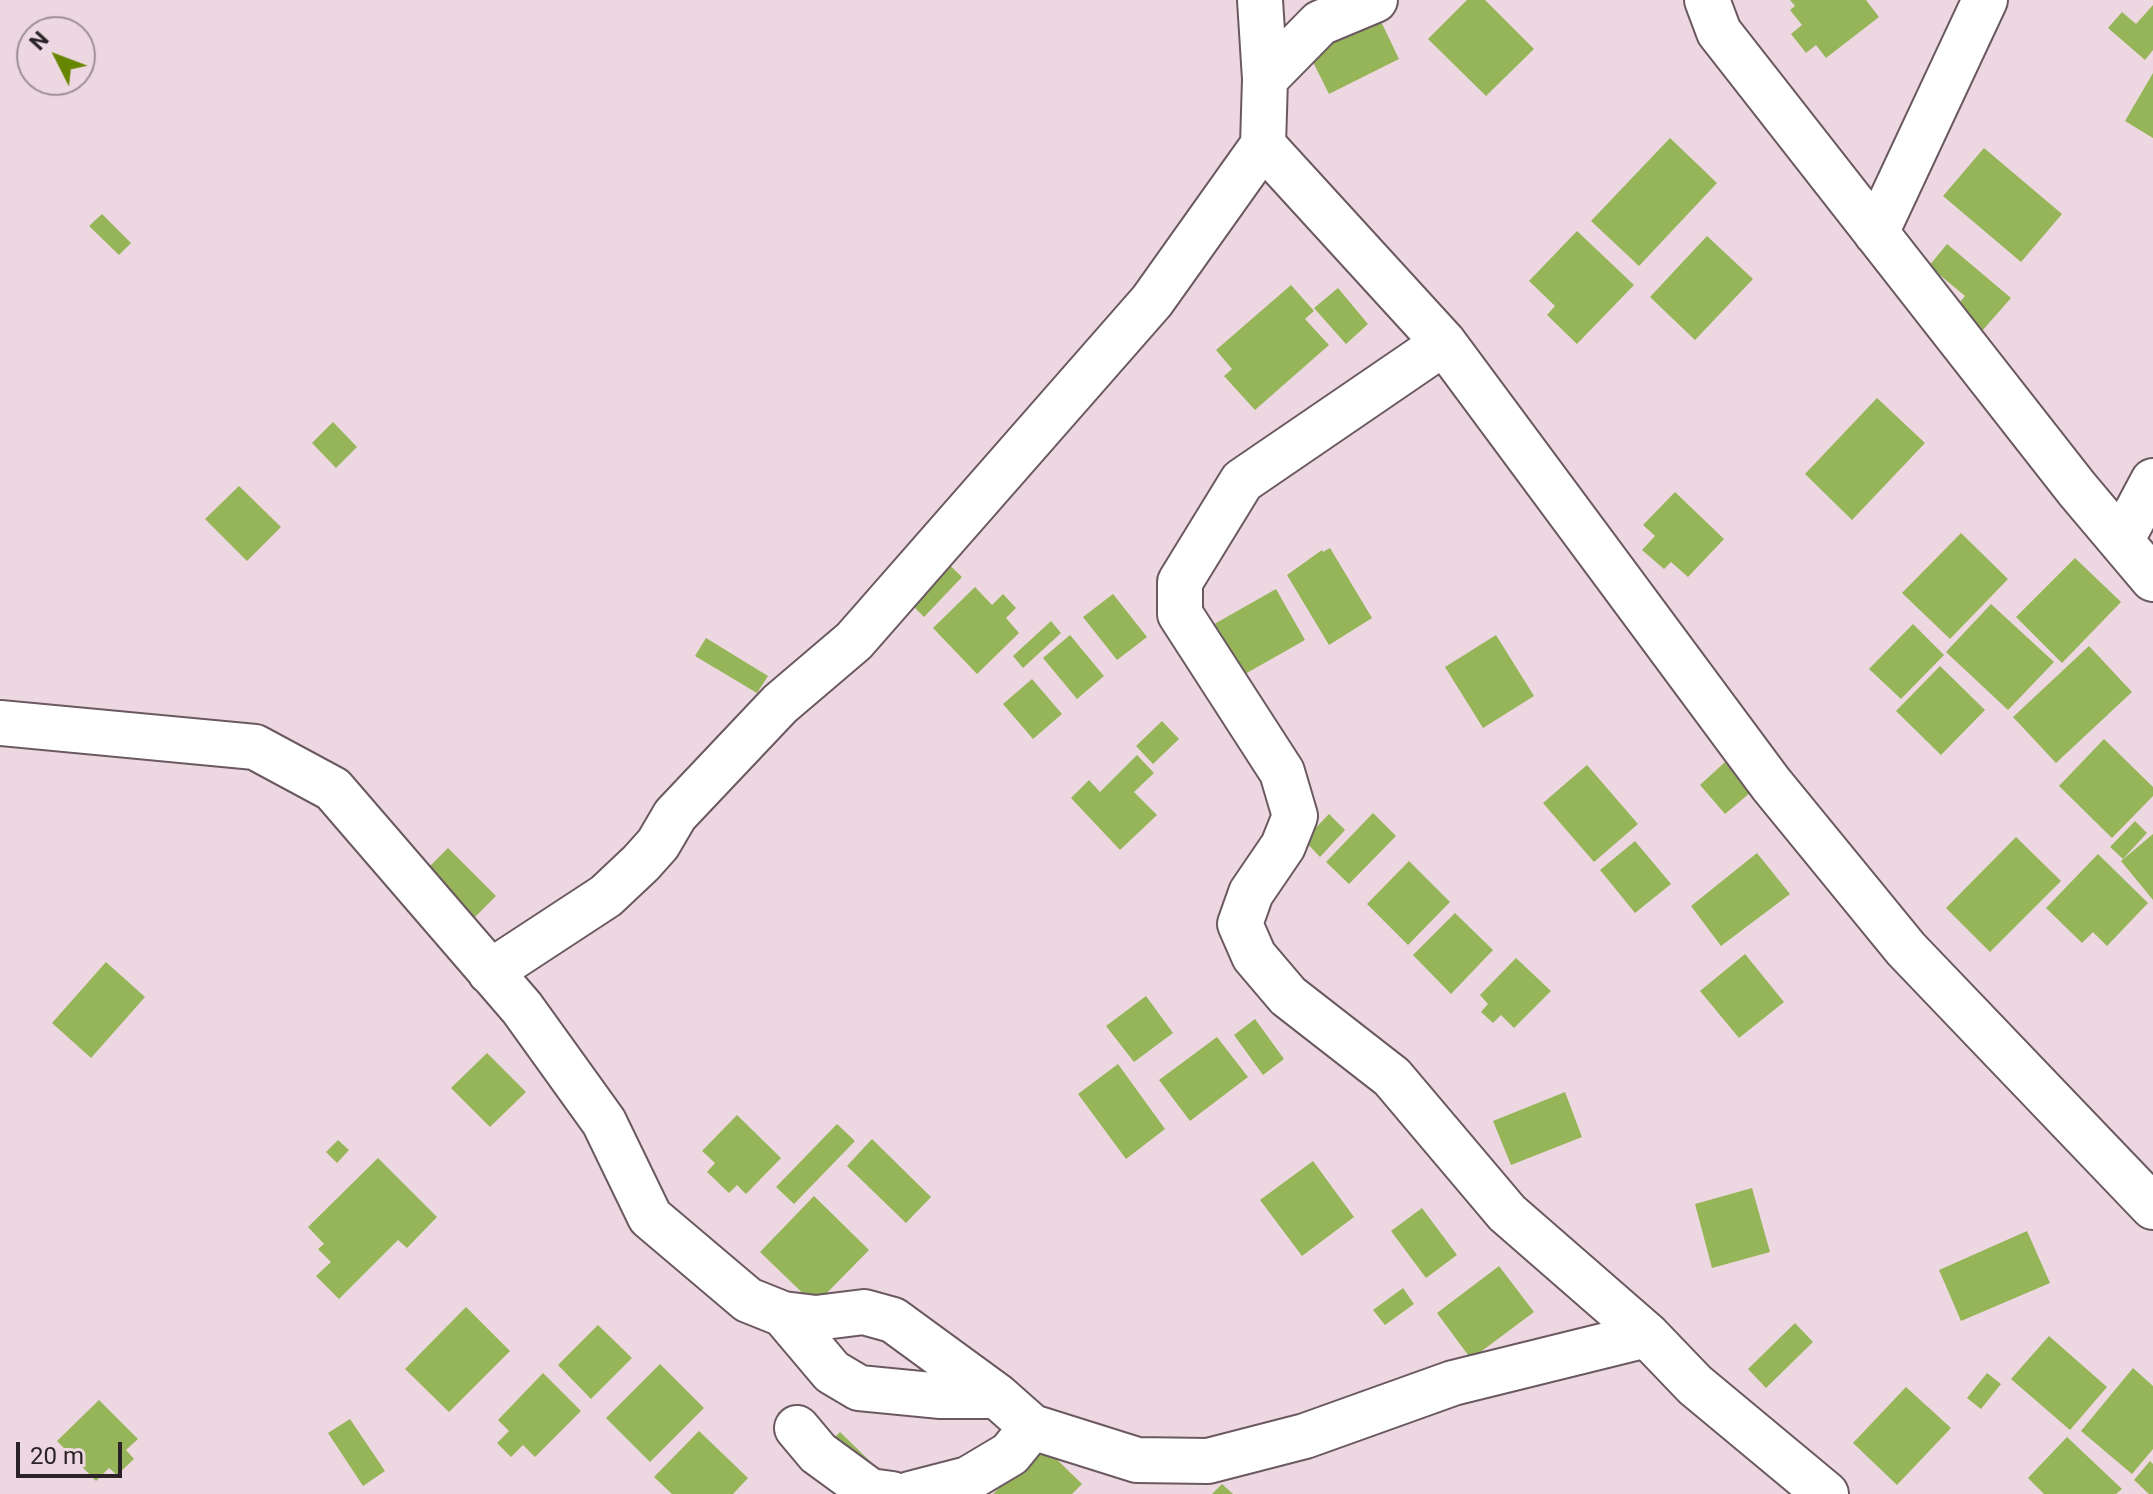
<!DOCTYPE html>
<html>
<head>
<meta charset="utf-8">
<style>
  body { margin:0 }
  #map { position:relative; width:2153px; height:1494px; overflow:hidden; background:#edd8e1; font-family:Roboto,sans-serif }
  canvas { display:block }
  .north { position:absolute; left:16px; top:16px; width:80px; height:80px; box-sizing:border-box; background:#edd8e1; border:2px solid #9f8f96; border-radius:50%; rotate:312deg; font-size:22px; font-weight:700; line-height:32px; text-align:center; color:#2a2226 }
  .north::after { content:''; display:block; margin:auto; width:28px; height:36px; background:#668600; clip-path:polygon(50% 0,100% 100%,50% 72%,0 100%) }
  .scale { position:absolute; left:16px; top:1442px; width:106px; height:36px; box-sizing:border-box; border:4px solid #2a2226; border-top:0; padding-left:10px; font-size:24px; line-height:28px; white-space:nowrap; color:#2a2226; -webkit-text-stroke:6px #edd8e1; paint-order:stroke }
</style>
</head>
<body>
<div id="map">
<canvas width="2153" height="1494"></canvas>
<div class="north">N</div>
<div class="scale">20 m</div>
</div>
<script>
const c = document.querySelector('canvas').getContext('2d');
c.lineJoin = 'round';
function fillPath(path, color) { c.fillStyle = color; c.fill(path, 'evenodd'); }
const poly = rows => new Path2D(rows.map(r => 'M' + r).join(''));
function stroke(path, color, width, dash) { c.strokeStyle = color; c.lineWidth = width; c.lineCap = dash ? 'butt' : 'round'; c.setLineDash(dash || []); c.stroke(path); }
fillPath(poly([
  [1467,0,1485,0,1534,49,1486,96,1428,39],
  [1790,0,1866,0,1879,17,1826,58,1816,45,1806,53,1791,34,1802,25,1790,10,1795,6],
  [2153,5,2153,50,2145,60,2108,28,2122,12,2136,24],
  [1374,7,1399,59,1329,94,1303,42],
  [2153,73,2153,138,2125,121],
  [1670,138,1717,183,1639,266,1591,221],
  [1984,148,2062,214,2021,262,1943,196],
  [102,214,131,243,119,255,89,226],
  [1577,231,1634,285,1577,344,1547,315,1555,306,1529,281],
  [1707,236,1753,279,1695,340,1650,297],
  [1947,244,2011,298,1982,331,1955,308,1965,296,1929,266],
  [1291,285,1314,311,1305,319,1329,345,1255,410,1224,376,1232,369,1216,350],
  [1338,288,1368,324,1346,344,1314,308],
  [1877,398,1925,443,1852,520,1805,474],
  [333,422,357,447,336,468,312,443],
  [239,486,281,527,247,561,205,519],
  [1675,492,1724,539,1688,577,1671,562,1664,569,1642,550,1655,536,1643,525],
  [1961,533,2008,579,1950,639,1902,593],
  [1330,548,1372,618,1329,645,1287,575,1322,550,1323,552],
  [940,556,962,577,924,617,902,595],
  [2075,558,2121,602,2062,663,2016,617],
  [975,587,992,605,1003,594,1016,608,1006,618,1019,633,977,674,933,628],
  [1276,589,1305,640,1238,678,1209,627],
  [1113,594,1147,637,1117,660,1083,617],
  [1991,604,2054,662,2008,710,1946,652],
  [1051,621,1061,633,1023,668,1013,656],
  [1913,624,1944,655,1901,699,1869,669],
  [1070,635,1104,676,1077,699,1043,658],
  [1496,635,1534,696,1483,728,1445,667],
  [706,638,768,676,757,693,695,656],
  [2089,646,2132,692,2056,763,2013,717],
  [1940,666,1985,710,1941,755,1896,711],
  [1032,679,1062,714,1033,739,1003,704],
  [1162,721,1179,739,1153,764,1136,746],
  [2104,739,2153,787,2153,796,2112,838,2059,786],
  [1137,755,1154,773,1134,792,1157,815,1120,850,1071,798,1089,780,1100,792],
  [1725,762,1751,792,1725,814,1700,785],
  [1587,765,1638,824,1594,862,1543,803],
  [1373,813,1396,836,1349,884,1326,862],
  [1329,814,1345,830,1320,857,1304,840],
  [2135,821,2147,833,2123,859,2110,847],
  [2153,834,2153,900,2121,861],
  [2016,837,2061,881,1990,952,1946,908],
  [1635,841,1671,884,1635,913,1600,870],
  [448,848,496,896,471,921,423,873],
  [1757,853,1790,894,1721,946,1691,906],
  [2098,854,2148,903,2107,946,2093,932,2082,943,2046,908],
  [1409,861,1450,902,1408,945,1367,904],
  [1455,913,1493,950,1451,994,1413,955],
  [1745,954,1784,1002,1739,1038,1700,991],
  [1516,958,1551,991,1514,1028,1501,1015,1493,1023,1481,1012,1488,1004,1480,995],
  [106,962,145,997,91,1058,52,1023],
  [1146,996,1173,1033,1134,1062,1106,1026],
  [1255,1019,1284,1059,1263,1075,1234,1035],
  [1217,1037,1248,1077,1190,1121,1159,1080],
  [487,1053,526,1092,490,1127,451,1088],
  [1118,1064,1165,1129,1126,1159,1078,1094],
  [1565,1092,1582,1137,1511,1165,1493,1121],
  [737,1115,781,1158,746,1194,737,1185,729,1193,707,1172,715,1163,702,1151],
  [837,1124,855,1141,794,1204,776,1187],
  [872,1139,931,1197,906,1223,847,1166],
  [338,1140,349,1150,337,1163,326,1152],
  [378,1158,437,1217,407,1248,398,1240,339,1299,316,1276,331,1262,318,1249,324,1244,308,1227],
  [1313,1161,1354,1217,1302,1256,1260,1200],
  [1752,1188,1770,1252,1712,1268,1695,1204],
  [814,1196,869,1250,815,1305,760,1252],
  [1422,1208,1457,1255,1426,1278,1391,1231],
  [2027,1231,2050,1283,1961,1321,1939,1270],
  [1499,1266,1534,1312,1471,1359,1437,1313],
  [1403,1288,1414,1304,1385,1325,1373,1310],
  [466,1307,510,1351,449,1412,405,1369],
  [1795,1323,1813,1342,1766,1388,1748,1369],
  [598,1325,632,1358,591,1399,558,1365],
  [2049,1336,2107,1387,2070,1430,2011,1379],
  [660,1364,704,1408,650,1462,606,1418],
  [2133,1368,2153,1386,2153,1449,2132,1474,2081,1431],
  [543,1373,581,1411,535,1457,523,1445,511,1457,497,1443,509,1431,498,1420],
  [1987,1373,2001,1384,1981,1409,1967,1398],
  [1906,1387,1951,1428,1897,1485,1853,1443],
  [99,1400,138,1439,126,1450,134,1459,117,1475,109,1468,96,1481,57,1441],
  [350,1419,385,1471,363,1486,328,1433],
  [699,1431,748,1478,733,1494,672,1494,654,1477],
  [840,1432,879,1470,825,1447],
  [2067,1437,2122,1489,2116,1494,2044,1494,2028,1478],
  [1041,1444,1082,1484,1072,1494,993,1494],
  [2150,1461,2153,1464,2153,1494,2149,1494,2134,1480],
  [1222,1484,1233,1494,1212,1494]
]), '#96b558');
const minor = poly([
  [1260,0,1265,79],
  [1375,0,1320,23,1265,79,1263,145,1444,343,1771,784,1906,949,2153,1207],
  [1707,0,1719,32,2077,489,2153,579],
  [1876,233,1985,0],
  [1444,343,1242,481,1180,582,1180,614,1282,772,1295,816,1283,846,1251,893,1240,924,1254,956,1288,996,1392,1077,1507,1213,1647,1335,1695,1385,1826,1494],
  [2121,541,2153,481],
  [0,723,255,747,333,789,522,1008,604,1122,650,1217,748,1300,783,1314,816,1318,864,1312,893,1320,997,1396,1032,1427,1137,1460,1208,1461,1305,1436,1453,1383,1647,1335],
  [490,972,606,896,641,863,658,844,675,815,780,704,854,641,1152,301,1263,145],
  [783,1314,832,1372,859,1388,941,1396,997,1396],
  [797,1428,818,1453,870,1491,892,1494],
  [910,1494,968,1479,1010,1454,1032,1427]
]);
stroke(minor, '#6b5961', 48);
stroke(minor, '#fff', 44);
</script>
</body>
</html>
